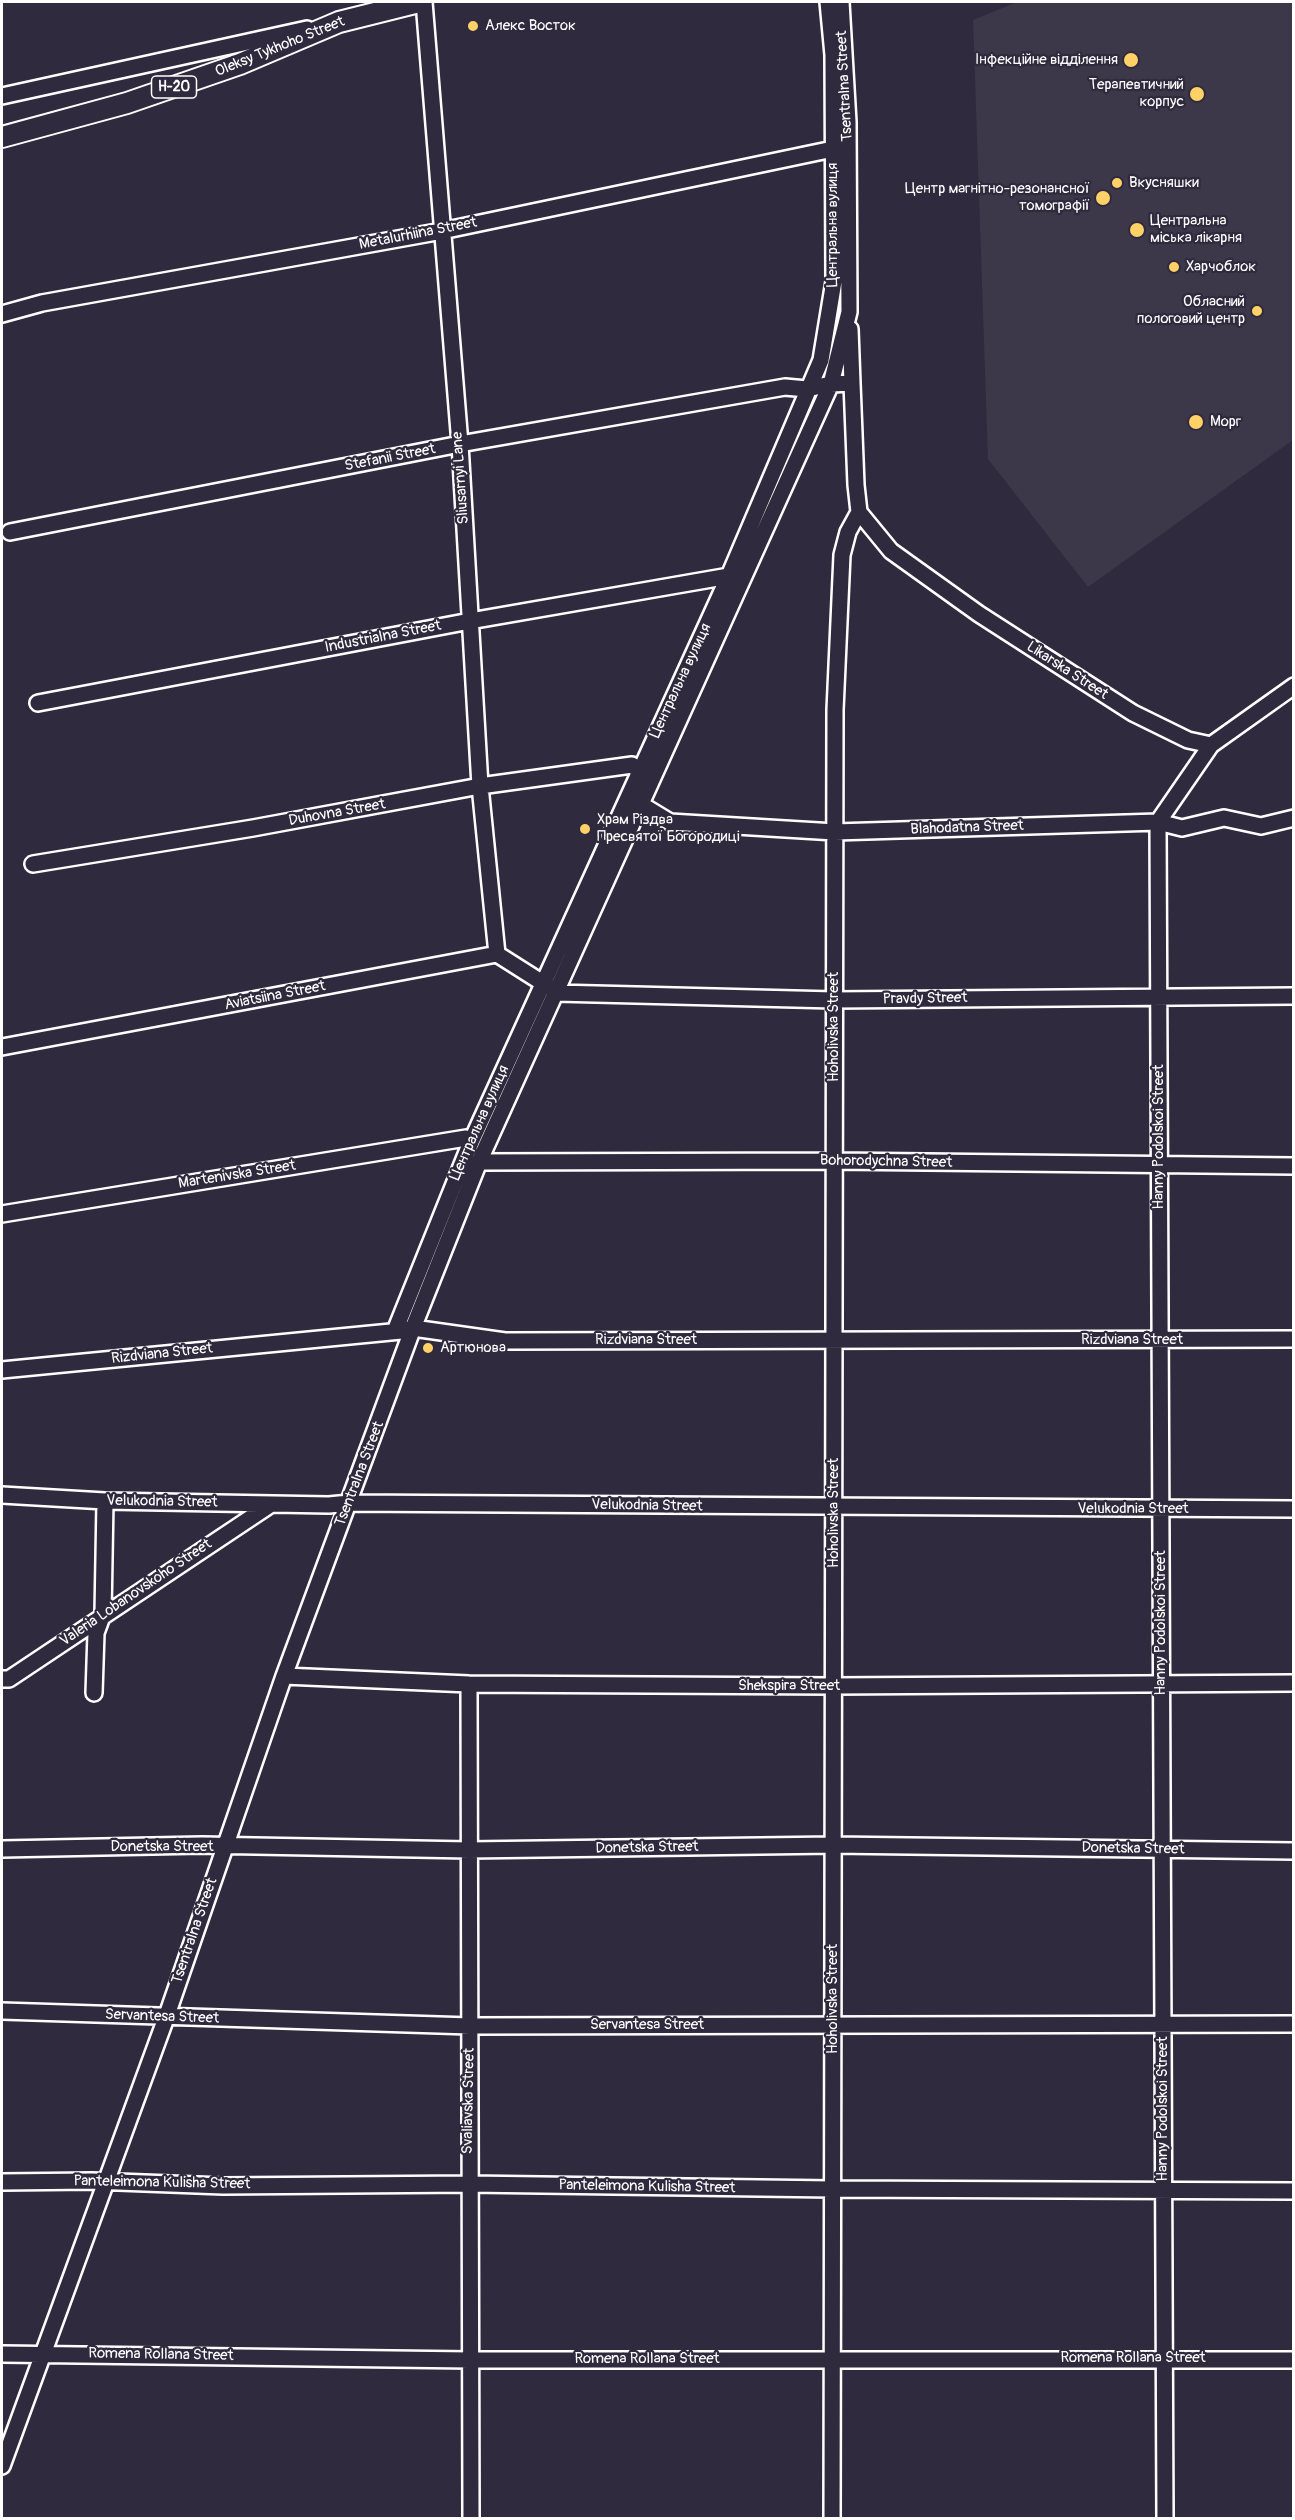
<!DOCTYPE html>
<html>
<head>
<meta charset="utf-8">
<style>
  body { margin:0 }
  #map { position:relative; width:1295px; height:2520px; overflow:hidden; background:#2f2a3d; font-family:Pangolin,sans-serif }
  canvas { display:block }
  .frame { position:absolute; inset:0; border:3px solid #fff; pointer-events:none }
</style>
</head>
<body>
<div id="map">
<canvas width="1295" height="2520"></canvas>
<div class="frame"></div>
</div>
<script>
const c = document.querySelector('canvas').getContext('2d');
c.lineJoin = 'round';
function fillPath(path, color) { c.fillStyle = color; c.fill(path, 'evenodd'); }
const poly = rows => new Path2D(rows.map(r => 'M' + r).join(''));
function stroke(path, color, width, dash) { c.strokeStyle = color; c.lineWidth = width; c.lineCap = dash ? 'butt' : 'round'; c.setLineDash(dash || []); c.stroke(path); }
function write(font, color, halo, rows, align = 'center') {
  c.font = font + ' Pangolin,sans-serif'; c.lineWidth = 4.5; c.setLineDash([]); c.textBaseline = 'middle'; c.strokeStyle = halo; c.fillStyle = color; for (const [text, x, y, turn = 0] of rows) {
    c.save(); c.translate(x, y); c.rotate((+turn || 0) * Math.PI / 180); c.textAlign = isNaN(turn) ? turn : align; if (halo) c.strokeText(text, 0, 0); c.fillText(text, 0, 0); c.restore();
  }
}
fillPath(poly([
  [1017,2,1293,2,1293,440,1088,587,988,459,973,20]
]), '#3c3749');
const minor = poly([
  [424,2,460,444,480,786,497,954],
  [2,96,307,29],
  [2,314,42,303,442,231,833,149],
  [850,329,852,383],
  [859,512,891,551,979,614,1133,713,1188,740,1211,745],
  [10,532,460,444,785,387,807,389,831,384,852,383,856,485,859,512,848,532,842,555,835,710,832,2518],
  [38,703,470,621,729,576],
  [642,805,670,822,835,832,1158,822,1182,828,1224,818,1261,826,1294,818],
  [33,864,253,828,480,786,632,765,639,771],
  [556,993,834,1000,1294,996],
  [2,1047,497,954,549,987],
  [479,1162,834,1161,1294,1166],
  [2,1214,466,1138,471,1142],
  [395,1331,471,1142,729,576,821,360,834,281,833,55,828,2],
  [2,1370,401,1331,413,1328,505,1341,1294,1339],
  [2,1495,105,1501,329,1505,349,1503,1294,1509],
  [284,1676,469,1684,833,1686,1294,1683],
  [2,1679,9,1679,270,1505],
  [469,1684,471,2518],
  [94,1693,96,1633,103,1614,105,1501],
  [2,1849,202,1845,469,1850,833,1845,1294,1851],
  [2,2011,470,2026,1294,2024],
  [2,2182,92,2181,223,2186,469,2184,832,2189,1294,2191],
  [2,2354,470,2360,1294,2360],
  [2,2466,166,2018,284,1676,413,1328,479,1162,831,384,849,312,848,122,841,2],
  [1165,2518,1158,822,1211,745,1294,686]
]);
const major = poly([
  [2,137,127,103,240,64,339,22,419,2]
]);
stroke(minor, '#fff', 20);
stroke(major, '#fff', 24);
stroke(minor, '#2f2a3d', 15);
stroke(major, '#2f2a3d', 20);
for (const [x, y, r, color] of [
  [473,26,6,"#ffd166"],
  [1131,60,8,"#ffd166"],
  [1197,94,8,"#ffd166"],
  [1117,183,6,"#ffd166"],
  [1103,198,8,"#ffd166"],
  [1137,230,8,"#ffd166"],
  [1174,267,6,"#ffd166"],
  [1257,311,6,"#ffd166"],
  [1196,422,8,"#ffd166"],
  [585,829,6,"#ffd166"],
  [428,1348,6,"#ffd166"]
]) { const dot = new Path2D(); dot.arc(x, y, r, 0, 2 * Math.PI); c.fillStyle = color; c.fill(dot); stroke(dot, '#2f2a3d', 2); }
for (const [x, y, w] of [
  [174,87,45]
]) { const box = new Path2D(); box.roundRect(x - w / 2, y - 11, w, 22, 4.5); c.fillStyle = '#2f2a3d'; c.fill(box); stroke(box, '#fff', 1.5); }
write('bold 14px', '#fff', null, [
  ["Н-20",174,87]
]);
write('15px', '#fff', '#2f2a3d', [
  ["Алекс Восток",485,26],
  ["Інфекційне відділення",1118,60,"right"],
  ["Терапевтичний",1184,85,"right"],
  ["корпус",1184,102,"right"],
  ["Вкусняшки",1129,183],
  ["Центр магнітно-резонансної",1090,189,"right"],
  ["томографії",1090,206,"right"],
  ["Центральна",1150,221],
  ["міська лікарня",1150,238],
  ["Харчоблок",1186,267],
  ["Обласний",1245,302,"right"],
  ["пологовий центр",1245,319,"right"],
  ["Морг",1210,422],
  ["Храм Різдва",597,820],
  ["Пресвятої Богородиці",597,837],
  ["Артюнова",440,1348]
], 'left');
write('15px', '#fff', '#2f2a3d', [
  ["Oleksy Tykhoho Street",280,47,-22],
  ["Tsentralna Street",845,86,-93],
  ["Центральна вулиця",833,225,-90],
  ["Metalurhiina Street",418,234,-11],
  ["Stefanii Street",390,458,-11],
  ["Sliusarnyi Lane",461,478,-94],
  ["Industrialna Street",383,637,-11],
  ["Likarska Street",1067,671,33],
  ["Центральна вулиця",681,681,-65],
  ["Duhovna Street",337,813,-10],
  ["Blahodatna Street",967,828,-2],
  ["Aviatsiina Street",275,996,-11],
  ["Pravdy Street",925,999,-1],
  ["Hoholivska Street",834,1027,-90],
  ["Центральна вулиця",480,1123,-66],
  ["Hanny Podolskoi Street",1159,1137,-90],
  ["Bohorodychna Street",886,1162,1],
  ["Martenivska Street",237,1175,-9],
  ["Rizdviana Street",646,1340],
  ["Rizdviana Street",1132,1340],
  ["Rizdviana Street",162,1354,-6],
  ["Tsentralna Street",360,1474,-69],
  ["Velukodnia Street",162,1502,1],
  ["Velukodnia Street",647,1506,1],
  ["Velukodnia Street",1133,1509],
  ["Hoholivska Street",834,1513,-90],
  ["Valeria Lobanovskoho Street",136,1593,-34],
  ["Hanny Podolskoi Street",1161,1623,-90],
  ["Shekspira Street",789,1686],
  ["Donetska Street",162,1847],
  ["Donetska Street",647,1848,-1],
  ["Donetska Street",1133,1849,1],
  ["Tsentralna Street",195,1931,-71],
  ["Hoholivska Street",833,1999,-90],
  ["Servantesa Street",162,2017,2],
  ["Servantesa Street",647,2025],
  ["Svaliavska Street",469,2101,-89],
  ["Hanny Podolskoi Street",1163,2109,-90],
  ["Panteleimona Kulisha Street",162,2183,1],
  ["Panteleimona Kulisha Street",647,2187,1],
  ["Romena Rollana Street",161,2355,1],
  ["Romena Rollana Street",1133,2358],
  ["Romena Rollana Street",647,2359]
]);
</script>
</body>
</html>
